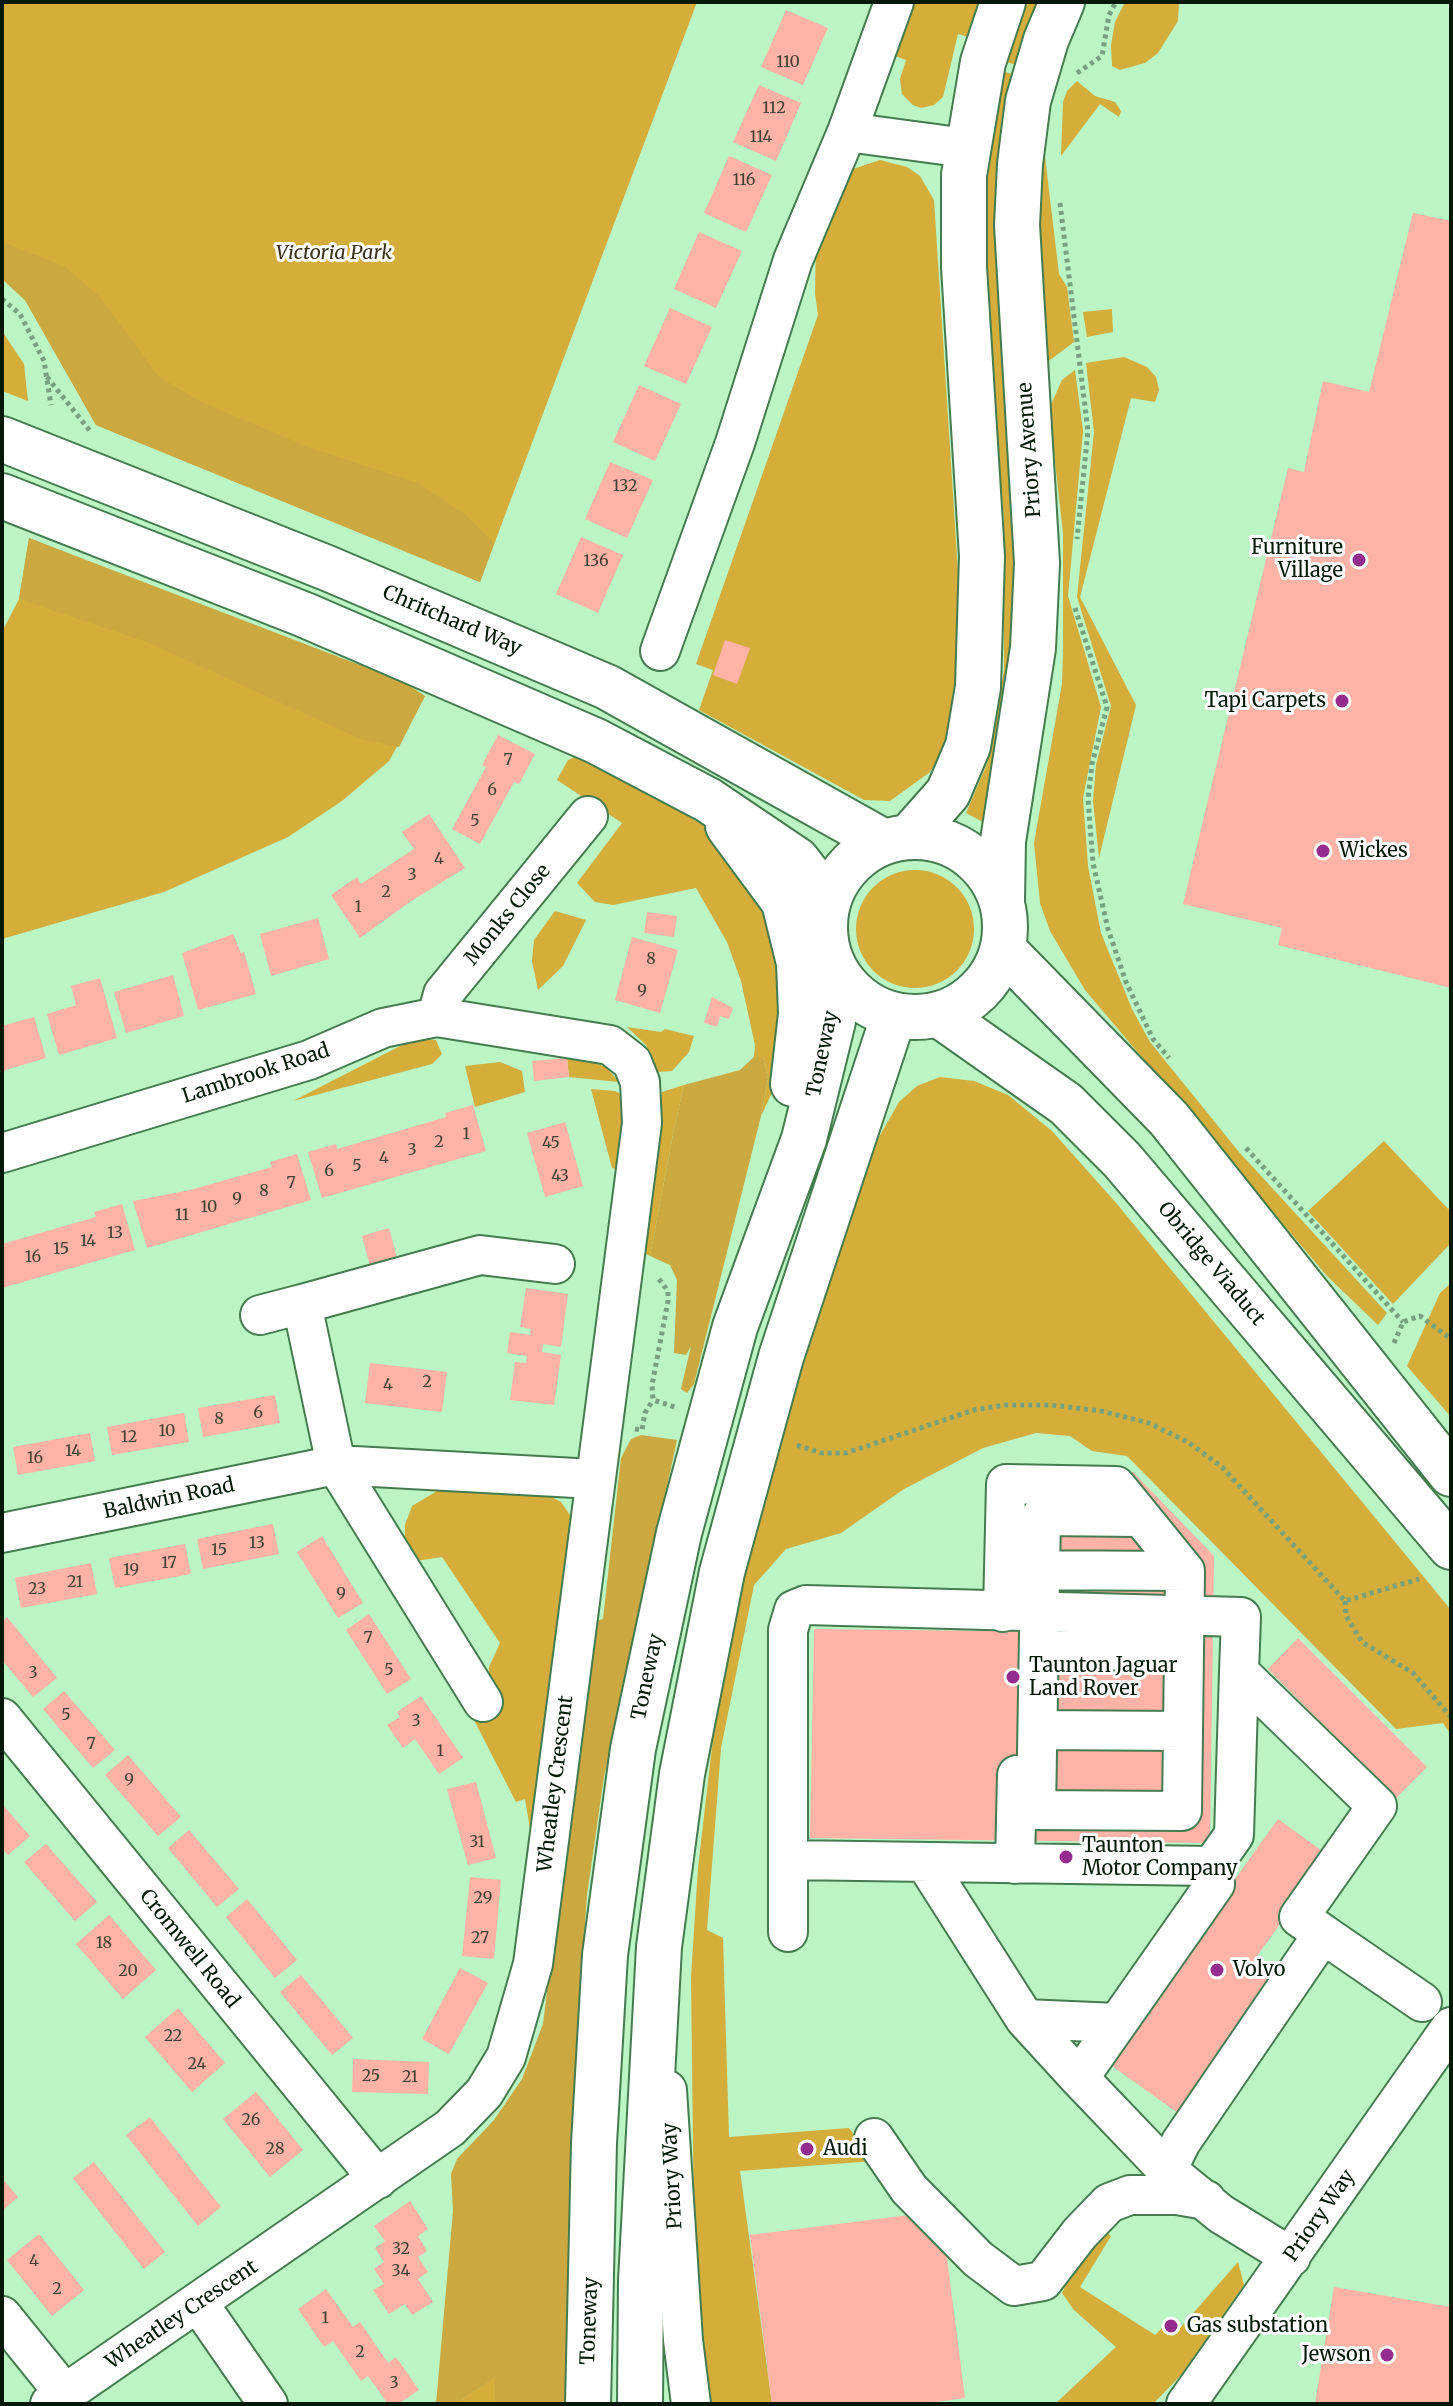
<!DOCTYPE html>
<html>
<head>
<meta charset="utf-8">
<style>
  body { margin:0 }
  #map { position:relative; width:1453px; height:2406px; overflow:hidden; background:#baf5c3; font-family:Merriweather,serif }
  canvas { display:block }
  .frame { position:absolute; inset:0; border:4px solid #031807; pointer-events:none }
</style>
</head>
<body>
<div id="map">
<canvas width="1453" height="2406"></canvas>
<div class="frame"></div>
</div>
<script>
const c = document.querySelector('canvas').getContext('2d');
c.lineJoin = 'round';
function fillPath(path, color) { c.fillStyle = color; c.fill(path, 'evenodd'); }
const poly = rows => new Path2D(rows.map(r => 'M' + r).join(''));
function stroke(path, color, width, dash) { c.strokeStyle = color; c.lineWidth = width; c.lineCap = dash ? 'butt' : 'round'; c.setLineDash(dash || []); c.stroke(path); }
function write(font, color, halo, rows, align = 'center') {
  c.font = font + ' Merriweather,serif'; c.lineWidth = 6; c.setLineDash([]); c.textBaseline = 'middle'; c.strokeStyle = halo; c.fillStyle = color; for (const [text, x, y, turn = 0] of rows) {
    c.save(); c.translate(x, y); c.rotate((+turn || 0) * Math.PI / 180); c.textAlign = isNaN(turn) ? turn : align; if (halo) c.strokeText(text, 0, 0); c.fillText(text, 0, 0); c.restore();
  }
}
fillPath(poly([
  [2,2,697,2,480,582,96,425,25,300,2,279],
  [914,2,980,2,969,37,958,34,943,97,934,105,921,108,913,105,902,94,900,79,906,60,895,56,892,44,908,8],
  [1023,2,1041,2,1017,65,1002,61],
  [1125,2,1179,2,1178,21,1158,53,1145,63,1120,70,1112,66,1111,45,1115,22],
  [999,70,1015,75,998,198,998,273,1016,610,986,819,983,822,966,813,987,764,1004,670,1004,518,987,343,983,187],
  [1077,81,1095,96,1115,102,1121,111,1119,117,1100,104,1061,156,1063,102,1067,91],
  [1056,84,1043,140,1059,274,1067,287,1074,342,1046,363,1035,341,1042,140],
  [880,160,907,167,920,176,934,200,962,634,958,704,945,746,930,772,890,801,864,800,699,710,713,670,696,664,818,315,815,294,816,234,850,170],
  [1112,309,1113,332,1087,337,1083,312],
  [2,331,24,364,28,401,2,391],
  [1124,357,1147,367,1156,377,1159,390,1155,402,1131,398,1080,597,1136,705,1099,858,1093,801,1096,765,1111,706,1077,597,1094,432,1086,363],
  [1075,370,1083,431,1068,596,1101,707,1083,798,1088,866,1101,933,1132,1009,1150,1042,1239,1152,1387,1313,1378,1325,1327,1276,1085,990,1050,931,1040,903,1034,843,1062,684,1063,652,1063,533,1049,409,1062,380],
  [29,538,425,696,389,761,342,801,288,837,164,892,2,939,2,632,19,599],
  [578,756,635,783,714,832,779,935,788,1059,761,1116,768,1079,763,1057,754,1057,755,1045,741,981,727,942,696,888,613,905,595,902,577,883,622,823,557,780,568,760],
  '856 929a59 59 0 1 1 118 0a59 59 0 1 1-118 0Z',
  [555,911,586,920,563,966,538,990,532,961,534,940],
  [627,1027,661,1032,665,1029,694,1036,689,1052,672,1071,658,1072,646,1045],
  [422,1039,436,1040,442,1054,432,1064,293,1101,406,1043],
  [571,1054,606,1067,619,1082,569,1077,567,1058],
  [500,1062,522,1071,525,1092,475,1107,465,1066],
  [940,1077,974,1081,1008,1095,1052,1131,1117,1204,1451,1610,1451,1735,1443,1723,1396,1729,1127,1456,1092,1451,1070,1436,1036,1433,983,1448,904,1489,841,1533,786,1549,754,1585,721,1748,707,1930,723,1938,729,2137,849,2128,874,2161,740,2171,772,2404,704,2404,694,2224,691,1977,698,1868,717,1704,750,1535,850,1203,875,1144,899,1102,917,1086],
  [684,1085,674,1129,650,1256,641,1252,662,1092],
  [591,1089,615,1091,626,1097,625,1171,612,1168],
  [1384,1141,1451,1212,1451,1243,1393,1304,1308,1211],
  [1451,1283,1451,1417,1407,1366,1440,1293],
  [442,1488,515,1495,531,1491,546,1494,561,1502,570,1515,576,1544,538,1832,531,1835,525,1799,516,1802,474,1720,497,1700,489,1685,489,1667,500,1643,442,1557,416,1561,405,1543,405,1525,412,1506],
  [1102,2229,1111,2236,1080,2287,1155,2335,1163,2327,1173,2336,1238,2262,1244,2285,1181,2375,1153,2404,1055,2404,1116,2347,1074,2310,1062,2293,1079,2259],
  [496,2377,495,2404,455,2404]
]), '#d4ad3b');
fillPath(poly([
  [2,242,64,266,99,296,158,376,199,401,313,449,416,482,466,515,494,543,480,582,96,425,25,300,2,279],
  [29,538,404,682,425,696,399,747,363,740,147,642,19,599],
  [754,1057,763,1057,768,1079,761,1116,694,1384,687,1393,681,1389,691,1346,686,1355,674,1353,677,1280,670,1265,650,1256,674,1129,684,1085,740,1070],
  [641,1435,677,1440,604,1777,587,1895,580,1998,569,2404,495,2404,495,2378,455,2404,436,2404,453,2211,451,2174,457,2159,494,2120,522,2079,543,2024,593,1622,603,1619,621,1458,631,1439]
]), '#cca841');
fillPath(poly([
  [786,10,828,28,803,85,761,67],
  [759,85,801,103,776,161,733,142],
  [729,156,772,175,746,232,704,213],
  [1413,213,1451,221,1451,988,1278,945,1282,928,1183,904,1288,468,1304,472,1323,381,1369,392],
  [699,232,742,251,716,308,674,289],
  [670,308,712,327,686,384,644,366],
  [639,385,681,404,655,461,613,442],
  [610,462,653,480,627,538,585,519],
  [581,537,623,555,598,613,556,594],
  [725,640,750,648,737,684,713,675],
  [498,735,535,754,519,784,514,782,480,844,452,829,486,767,482,765],
  [429,814,465,868,411,901,360,938,331,895,357,877,361,884,414,849,402,832],
  [647,912,677,916,674,937,644,933],
  [318,918,329,959,271,976,260,934],
  [233,934,241,953,244,952,256,994,198,1010,182,953],
  [632,937,678,950,660,1013,615,1000],
  [173,975,184,1016,126,1033,114,992],
  [100,978,117,1038,59,1055,47,1014,76,1005,71,986],
  [712,997,733,1008,729,1019,720,1016,717,1027,704,1023],
  [34,1017,46,1058,2,1071,2,1026],
  [567,1058,569,1077,534,1081,532,1061],
  [473,1105,486,1151,322,1198,308,1152,336,1144,337,1149,392,1133,446,1117,445,1113],
  [565,1122,583,1186,545,1197,527,1133],
  [297,1154,311,1200,147,1248,133,1201,190,1190,272,1167,270,1162],
  [122,1204,135,1250,2,1288,2,1244,96,1217,94,1212],
  [389,1228,397,1258,370,1266,362,1236],
  [526,1288,568,1294,561,1347,543,1344,542,1352,561,1355,554,1405,510,1400,515,1362,526,1363,527,1356,507,1353,510,1332,530,1335,531,1329,520,1327],
  [370,1363,447,1372,442,1412,365,1403],
  [275,1395,280,1423,203,1437,198,1408],
  [184,1413,189,1442,112,1455,107,1427],
  [90,1433,95,1461,18,1475,13,1447],
  [993,1470,1133,1472,1214,1556,1210,1843,810,1838,814,1629,990,1631],
  [273,1524,279,1554,203,1569,197,1539],
  [322,1536,363,1603,338,1618,297,1552],
  [185,1544,191,1574,115,1588,109,1558],
  [91,1563,97,1594,21,1608,15,1578],
  [369,1614,411,1679,387,1694,346,1630],
  [7,1617,57,1678,33,1697,2,1660,2,1622],
  [1298,1638,1427,1767,1396,1798,1268,1669],
  [64,1691,115,1750,93,1768,43,1709],
  [421,1696,463,1758,439,1774,415,1739,403,1748,387,1725,400,1717,397,1712],
  [128,1755,181,1817,158,1836,105,1775],
  [476,1782,496,1858,468,1865,447,1789],
  [2,1804,30,1836,8,1855,2,1848],
  [1278,1819,1329,1856,1252,1963,1274,1978,1178,2113,1105,2061],
  [189,1830,239,1889,217,1907,168,1848],
  [46,1844,97,1902,75,1921,24,1862],
  [470,1877,501,1880,494,1959,462,1956],
  [247,1899,297,1960,275,1978,226,1917],
  [109,1915,156,1970,123,1999,76,1944],
  [460,1968,488,1983,449,2054,422,2039],
  [301,1975,353,2038,332,2055,280,1992],
  [178,2008,225,2063,192,2092,145,2037],
  [353,2059,429,2062,428,2094,352,2092],
  [256,2092,303,2150,270,2177,223,2119],
  [150,2117,221,2207,198,2226,126,2135],
  [94,2162,165,2252,144,2269,73,2178],
  [2,2178,18,2197,2,2211],
  [410,2201,428,2229,418,2236,427,2251,418,2257,428,2272,418,2279,433,2302,412,2315,405,2304,389,2314,373,2290,384,2284,374,2269,384,2262,375,2248,385,2241,374,2226],
  [910,2215,945,2243,965,2398,920,2404,772,2404,750,2235],
  [39,2234,84,2290,52,2316,7,2260],
  [1334,2287,1451,2307,1451,2404,1315,2404],
  [326,2289,353,2327,360,2322,388,2363,396,2357,419,2390,398,2404,388,2404,368,2376,361,2381,333,2341,324,2347,298,2309],
  [1172,2319,1179,2326,1171,2334,1163,2327]
]), '#ffb3a7');
const minor = poly([
  [847,132,966,148],
  [660,651,735,443,793,260,847,132,894,2],
  [437,1017,443,994,588,816],
  [2,1153,309,1060,383,1028,437,1017,610,1045,632,1062,640,1082,642,1123,533,1964,506,2057,484,2093,450,2128,50,2404],
  [260,1315,302,1304],
  [2,1533,336,1465,594,1479],
  [1016,1570,1185,1571],
  [1003,1612,1006,1484,1116,1486,1185,1571,1182,1811,1036,1810,1041,1516,1140,1517],
  [1039,1650,1184,1651],
  [483,1702,336,1465,302,1304,480,1255,555,1264],
  [2,1718,378,2179],
  [1038,1730,1183,1731],
  [789,1860,1212,1866],
  [925,1862,1025,2019,1079,2078,1167,2170,1221,2214,1291,2257],
  [1015,1864,1017,1775],
  [788,1932,788,1630,794,1610,806,1605,1241,1617,1239,1672],
  [1025,2019,1117,2023],
  [1079,2078,1215,1884,1212,1866,1234,1835,1239,1672,1377,1806,1299,1917,1323,1934],
  [667,2090,683,2340,691,2404],
  [874,2138,909,2189,978,2259,1014,2286,1043,2281,1080,2233,1109,2203,1130,2195,1177,2195,1206,2200],
  [1167,2170,1181,2142,1323,1934,1422,2002],
  [199,2304,268,2404],
  [2,2316,65,2394],
  [1186,2404,1451,2027]
]);
const major = poly([
  [2,439,327,568,607,687,884,842],
  [2,496,305,615,596,741,708,800,797,860,828,900],
  [728,826,784,902,799,963,801,1014,793,1084],
  '825 927a90 90 0 1 1 180 0a90 90 0 1 1-180 0Z',
  [909,837,948,793,968,746,978,687,982,556,964,267,964,175,983,62,1003,2],
  [1002,901,1003,841,1033,648,1037,563,1017,225,1020,164,1028,101,1046,40,1062,2],
  [1003,949,1169,1119,1451,1474],
  [938,1014,1066,1104,1122,1160,1451,1547],
  [588,2404,594,2143,605,1955,633,1749,679,1533,735,1327,804,1139,833,1021,836,972],
  [640,2404,641,2281,659,1947,682,1774,722,1572,781,1357,894,1015]
]);
stroke(minor, '#447b4f', 42);
stroke(major, '#447b4f', 48);
stroke(poly([
  [1077,73,1102,56,1109,15,1116,2],
  [1060,203,1088,431,1077,539],
  [2,299,20,314,44,361,51,405],
  [47,377,90,431],
  [1075,608,1107,707,1092,764,1088,799,1093,863,1108,929,1126,982,1153,1039,1169,1058],
  [1246,1148,1403,1322],
  [659,1279,668,1291,668,1301,652,1385,653,1400,675,1407],
  [1394,1343,1403,1322,1420,1316,1451,1339],
  [635,1429,642,1430,645,1413,653,1400],
  [797,1445,821,1453,846,1453,974,1410,1005,1405,1051,1405,1101,1411,1149,1423,1188,1442,1222,1467,1345,1601,1419,1579],
  [1345,1601,1346,1616,1362,1642,1413,1673,1451,1717]
]), '#76a27d', 5, [4, 4]);
stroke(minor, '#fff', 38);
stroke(major, '#fff', 44);
for (const [x, y, r, color] of [
  [1359,560,8,"#942c90"],
  [1342,701,8,"#942c90"],
  [1323,851,8,"#942c90"],
  [1013,1677,8,"#942c90"],
  [1066,1857,8,"#942c90"],
  [1217,1970,8,"#942c90"],
  [807,2149,8,"#942c90"],
  [1171,2326,8,"#942c90"],
  [1387,2355,8,"#942c90"]
]) { const dot = new Path2D(); dot.arc(x, y, r, 0, 2 * Math.PI); c.fillStyle = color; c.fill(dot); stroke(dot, '#fff', 3); }
write('16px', '#423f2f', null, [
  ["110",788,62],
  ["112",774,108],
  ["114",761,137],
  ["116",744,180],
  ["132",625,486],
  ["136",596,561],
  ["7",508,760],
  ["6",492,790],
  ["5",475,821],
  ["4",439,859],
  ["3",412,875],
  ["2",386,892],
  ["1",358,907],
  ["8",651,959],
  ["9",642,991],
  ["1",466,1134],
  ["2",439,1142],
  ["45",551,1143],
  ["3",412,1150],
  ["4",384,1158],
  ["5",357,1166],
  ["6",329,1171],
  ["43",560,1176],
  ["7",291,1183],
  ["8",264,1191],
  ["9",237,1199],
  ["10",209,1207],
  ["11",182,1215],
  ["13",115,1233],
  ["14",88,1241],
  ["15",61,1249],
  ["16",33,1257],
  ["2",427,1382],
  ["4",388,1385],
  ["6",258,1413],
  ["8",219,1419],
  ["10",167,1431],
  ["12",129,1437],
  ["14",73,1451],
  ["16",35,1458],
  ["13",257,1543],
  ["15",219,1550],
  ["17",169,1563],
  ["19",131,1570],
  ["21",75,1582],
  ["23",37,1589],
  ["9",341,1594],
  ["7",368,1638],
  ["5",389,1670],
  ["3",33,1673],
  ["5",66,1715],
  ["3",416,1721],
  ["7",91,1744],
  ["1",440,1751],
  ["9",129,1780],
  ["31",477,1842],
  ["29",483,1898],
  ["27",480,1938],
  ["18",104,1943],
  ["20",128,1971],
  ["22",173,2036],
  ["24",197,2064],
  ["25",371,2076],
  ["21",410,2077],
  ["26",251,2120],
  ["28",275,2149],
  ["32",401,2249],
  ["4",34,2261],
  ["34",401,2271],
  ["2",57,2289],
  ["1",325,2318],
  ["2",360,2352],
  ["3",394,2383]
]);
write('italic 20px', '#3a321c', '#fff', [
  ["Victoria Park",334,253]
]);
write('20px', '#031807', '#fff', [
  ["Priory Avenue",1030,450,-94],
  ["Chritchard Way",452,621,23],
  ["Monks Close",508,915,-51],
  ["Toneway",823,1054,-78],
  ["Lambrook Road",256,1074,-18],
  ["Obridge Viaduct",1211,1264,50],
  ["Baldwin Road",169,1499,-12],
  ["Toneway",648,1677,-78],
  ["Wheatley Crescent",556,1784,-83],
  ["Cromwell Road",189,1949,51],
  ["Priory Way",673,2176,-93],
  ["Priory Way",1320,2216,-55],
  ["Wheatley Crescent",182,2315,-34],
  ["Toneway",590,2321,-88]
]);
write('20px', '#031807', '#fff', [
  ["Furniture",1343,548,"right"],
  ["Village",1343,571,"right"],
  ["Tapi Carpets",1326,701,"right"],
  ["Wickes",1339,851],
  ["Taunton Jaguar",1029,1666],
  ["Land Rover",1029,1689],
  ["Taunton",1082,1846],
  ["Motor Company",1082,1869],
  ["Volvo",1233,1970],
  ["Audi",823,2149],
  ["Gas substation",1187,2326],
  ["Jewson",1371,2355,"right"]
], 'left');
</script>
</body>
</html>
